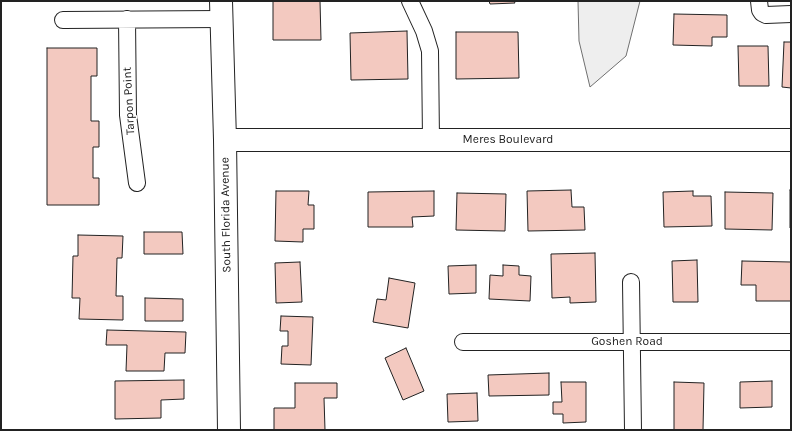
<!DOCTYPE html>
<html>
<head>
<meta charset="utf-8">
<style>
  body { margin:0 }
  #map { position:relative; width:792px; height:431px; overflow:hidden; background:#fff; font-family:Karla,sans-serif }
  canvas { display:block }
  .frame { position:absolute; inset:0; border:2px solid #222; pointer-events:none }
</style>
</head>
<body>
<div id="map">
<canvas width="792" height="431"></canvas>
<div class="frame"></div>
</div>
<script>
const c = document.querySelector('canvas').getContext('2d');
c.lineJoin = 'round';
function fillPath(path, color) { c.fillStyle = color; c.fill(path, 'evenodd'); }
const poly = rows => new Path2D(rows.map(r => 'M' + r).join(''));
function stroke(path, color, width, dash) { c.strokeStyle = color; c.lineWidth = width; c.lineCap = dash ? 'butt' : 'round'; c.setLineDash(dash || []); c.stroke(path); }
function write(font, color, halo, rows, align = 'center') {
  c.font = font + ' Karla,sans-serif'; c.lineWidth = 3; c.setLineDash([]); c.textBaseline = 'middle'; c.strokeStyle = halo; c.fillStyle = color; for (const [text, x, y, turn = 0] of rows) {
    c.save(); c.translate(x, y); c.rotate((+turn || 0) * Math.PI / 180); c.textAlign = isNaN(turn) ? turn : align; if (halo) c.strokeText(text, 0, 0); c.fillText(text, 0, 0); c.restore();
  }
}
const green = poly([
  [578,1,640,1,626,56,590,87,579,41,578,1]
]);
fillPath(green, '#eee');
stroke(green, '#6f6f6f', 1);
const building = poly([
  [273,1,320,1,321,40,273,40,273,1],
  [489,1,514,1,515,3,490,4,489,1],
  [674,14,727,15,727,37,712,37,712,46,673,45,674,14],
  [407,31,408,79,351,80,350,33,407,31],
  [456,32,518,32,519,78,456,79,456,32],
  [784,42,791,42,791,88,782,87,784,42],
  [738,46,768,46,769,86,739,86,738,46],
  [47,48,97,48,97,76,91,76,91,121,99,121,99,147,93,147,93,178,99,178,99,205,47,205,47,48],
  [571,190,572,207,584,207,585,230,528,231,527,191,571,190],
  [790,190,791,190,791,228,790,228,790,190],
  [276,191,309,191,308,205,314,205,314,229,303,229,303,242,275,241,276,191],
  [434,191,434,216,412,217,413,227,368,227,368,192,434,191],
  [693,191,693,196,711,196,712,226,664,227,663,192,693,191],
  [725,192,773,193,772,230,725,229,725,192],
  [457,193,506,194,505,231,456,230,457,193],
  [144,232,182,232,183,254,144,254,144,232],
  [78,235,123,236,122,258,117,258,116,296,123,296,123,320,79,319,80,298,72,298,73,256,78,256,78,235],
  [595,253,596,302,570,303,570,297,552,298,551,254,595,253],
  [697,260,698,302,673,302,672,261,697,260],
  [742,261,791,262,791,301,756,301,756,285,741,285,742,261],
  [300,262,302,302,276,303,275,263,300,262],
  [476,265,476,293,449,294,448,266,476,265],
  [503,265,519,266,519,275,531,276,530,301,489,299,490,275,503,276,503,265],
  [389,278,415,283,408,328,373,322,377,299,386,300,389,278],
  [145,298,183,299,183,321,145,321,145,298],
  [281,316,313,317,311,365,281,364,282,346,288,346,288,331,280,331,281,316],
  [107,330,186,332,185,353,165,353,164,371,126,371,127,345,106,345,107,330],
  [406,348,424,391,403,400,385,358,406,348],
  [549,373,549,395,489,396,488,375,549,373],
  [184,380,184,399,161,400,161,418,115,419,115,381,184,380],
  [772,381,772,407,740,408,740,382,772,381],
  [561,382,586,382,586,422,563,423,563,414,553,414,553,402,562,402,561,382],
  [674,382,704,383,703,430,674,430,674,382],
  [295,383,337,383,337,398,324,398,325,430,274,430,274,408,295,408,295,383],
  [477,393,478,421,448,422,447,394,477,393]
]);
fillPath(building, '#f3c9c0');
stroke(building, '#222', 1);
const street = poly([
  [410,1,424,31,430,51,431,140],
  [759,1,760,10,762,13,766,15,791,14],
  [127,19,128,115,137,183],
  [63,20,221,19],
  [631,282,633,430],
  [463,342,791,342]
]);
const secondary = poly([
  [221,1,225,140,229,430],
  [225,140,791,140]
]);
stroke(street, '#222', 18);
stroke(secondary, '#222', 24);
stroke(street, '#fff', 16);
stroke(secondary, '#fff', 22);
write('12px', '#222', '#fff', [
  ["Tarpon Point",129,101,-93],
  ["Meres Boulevard",508,140],
  ["South Florida Avenue",226,215,-91],
  ["Goshen Road",627,342]
]);
</script>
</body>
</html>
